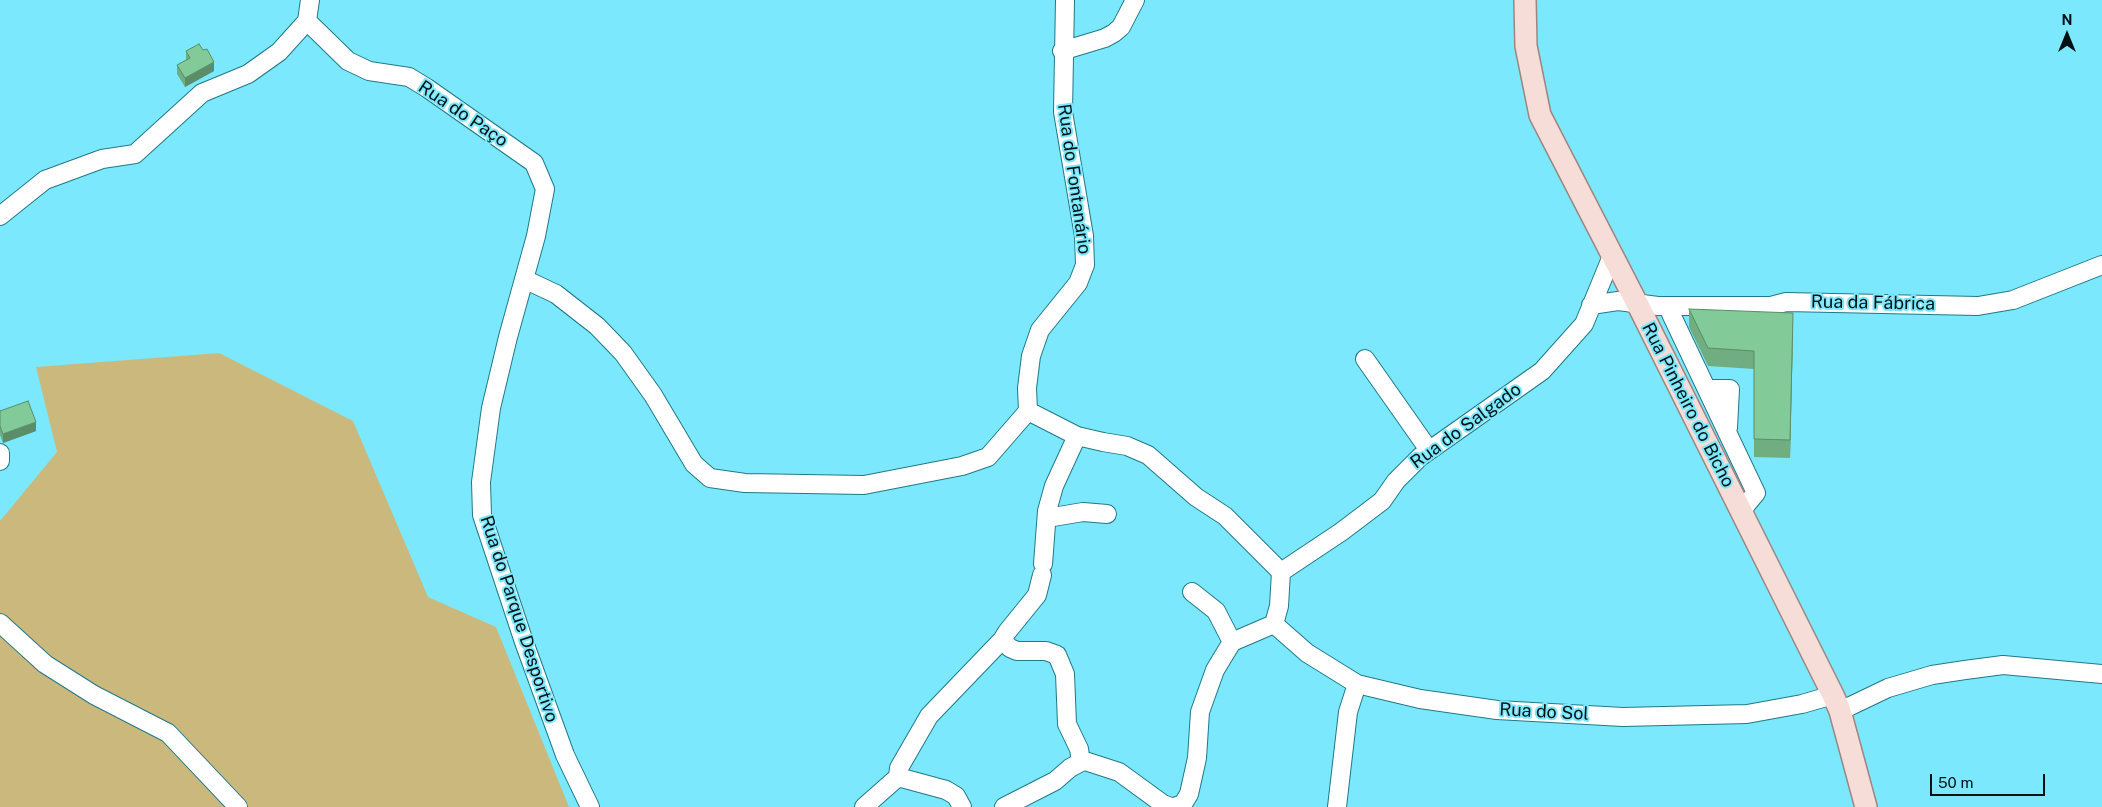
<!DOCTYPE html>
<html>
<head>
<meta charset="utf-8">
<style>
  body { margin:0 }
  #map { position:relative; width:2102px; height:807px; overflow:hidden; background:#7ce8fe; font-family:"Public Sans",sans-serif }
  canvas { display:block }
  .north { position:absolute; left:2042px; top:10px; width:50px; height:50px; -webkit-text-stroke:4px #7ce8fe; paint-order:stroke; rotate:0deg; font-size:14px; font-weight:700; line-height:20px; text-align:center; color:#001014 }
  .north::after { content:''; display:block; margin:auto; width:18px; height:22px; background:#001014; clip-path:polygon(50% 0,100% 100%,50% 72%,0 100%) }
  .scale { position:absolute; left:1930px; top:774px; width:115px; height:22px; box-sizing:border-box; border:2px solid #001014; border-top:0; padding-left:6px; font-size:15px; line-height:18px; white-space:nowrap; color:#001014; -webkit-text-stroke:4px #7ce8fe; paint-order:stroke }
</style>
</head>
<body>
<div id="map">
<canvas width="2102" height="807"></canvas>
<div class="north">N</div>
<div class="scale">50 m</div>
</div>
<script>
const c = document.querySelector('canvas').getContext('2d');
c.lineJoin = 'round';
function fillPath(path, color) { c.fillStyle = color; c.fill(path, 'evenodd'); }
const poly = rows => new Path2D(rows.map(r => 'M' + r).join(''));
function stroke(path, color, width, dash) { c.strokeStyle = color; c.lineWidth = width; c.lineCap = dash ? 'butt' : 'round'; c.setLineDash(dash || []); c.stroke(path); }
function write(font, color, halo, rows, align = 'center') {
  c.font = font + ' "Public Sans",sans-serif'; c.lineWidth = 4; c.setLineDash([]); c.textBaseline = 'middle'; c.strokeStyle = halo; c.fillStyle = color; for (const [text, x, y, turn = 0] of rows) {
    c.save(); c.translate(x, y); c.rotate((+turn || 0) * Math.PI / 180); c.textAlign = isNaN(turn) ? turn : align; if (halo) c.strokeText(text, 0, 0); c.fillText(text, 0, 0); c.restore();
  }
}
fillPath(poly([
  [219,353,353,421,428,597,496,627,569,807,0,807,0,521,57,452,36,367]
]), '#cbb87c');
const minor = poly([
  [310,0,307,21,348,61,369,71,409,77,427,88,534,163,545,189,536,236,508,337,491,408,481,482,482,515,524,642,565,755,590,807],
  [1062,51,1105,38,1114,33,1121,27,1135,0],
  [0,216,45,180,102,159,135,154,202,93,248,74,279,52,307,21],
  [524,279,556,294,597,326,623,353,653,395,694,464,710,478,745,483,864,485,962,466,988,457,1028,411,1027,388,1031,356,1040,330,1078,283,1085,265,1084,236,1063,112,1065,0],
  [1591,305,1618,301,1658,306,1771,306,1786,302,1978,306,2013,300,2102,265],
  [1671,314,1756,493,1741,511],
  [1365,359,1429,450],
  [1707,389,1730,389,1728,428],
  [1028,411,1077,436,1103,442,1127,446,1148,455,1196,497,1225,516,1281,572],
  [0,453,0,461],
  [1047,518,1083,512,1107,514],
  [1043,564,1047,511,1054,486,1077,436],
  [1281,572,1341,532,1382,501,1396,481,1420,457,1542,371,1584,324,1612,256],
  [1192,592,1216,611,1232,642],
  [0,623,45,664,94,695,168,733,238,807],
  [1274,624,1307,653,1357,684,1420,699,1497,710,1623,717,1747,714,1802,704,1833,695],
  [1002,640,1010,648,1017,651,1046,651,1057,655,1065,674,1067,724,1079,749,1081,762],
  [1840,711,1888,688,1932,675,1965,670,2003,665,2102,674],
  [898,777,946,790,956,796,962,807],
  [864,807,898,777,899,768,929,716,1002,640,1007,632,1037,595,1042,575],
  [1004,807,1055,781,1070,768,1081,762,1085,761,1119,772,1163,804,1171,807],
  [1174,807,1183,804,1189,794,1197,758,1200,712,1215,670,1232,642,1274,624,1279,606,1281,572],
  [1337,807,1348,712,1357,684]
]);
const major = poly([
  [1525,0,1526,46,1540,115,1642,313,1833,695,1840,711,1866,807]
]);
stroke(minor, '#217989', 20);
stroke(major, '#9d8681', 24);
stroke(minor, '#fff', 18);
stroke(major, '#f7ddd7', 21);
fillPath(poly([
  [186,51,214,71,185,87,177,74,177,65,186,60],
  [1689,309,1793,331,1790,458,1754,457,1754,369,1708,366,1689,327],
  [0,411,36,431,3,443,0,435]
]), '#70ae82');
fillPath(poly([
  [214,62,214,71,185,87,185,78],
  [1793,313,1793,331,1790,458,1790,440],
  [36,422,36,431,3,443,3,434]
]), '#5b8d6a');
const building = poly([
  [199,44,203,50,207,49,214,62,185,78,177,65,190,58,186,51,199,44],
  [1689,309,1793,313,1790,440,1754,439,1754,351,1708,348,1689,309],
  [28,401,36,422,3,434,0,426,0,411,28,401]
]);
fillPath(building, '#82ca97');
stroke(building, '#5b8d6a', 1);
write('18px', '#001014', '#7ce8fe', [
  ["Rua do Paço",463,114,34],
  ["Rua do Fontanário",1074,179,82],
  ["Rua da Fábrica",1873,303,1],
  ["Rua Pinheiro do Bicho",1688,405,63],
  ["Rua do Salgado",1466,426,-36],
  ["Rua do Parque Desportivo",519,619,72],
  ["Rua do Sol",1544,712,3]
]);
</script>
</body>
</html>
